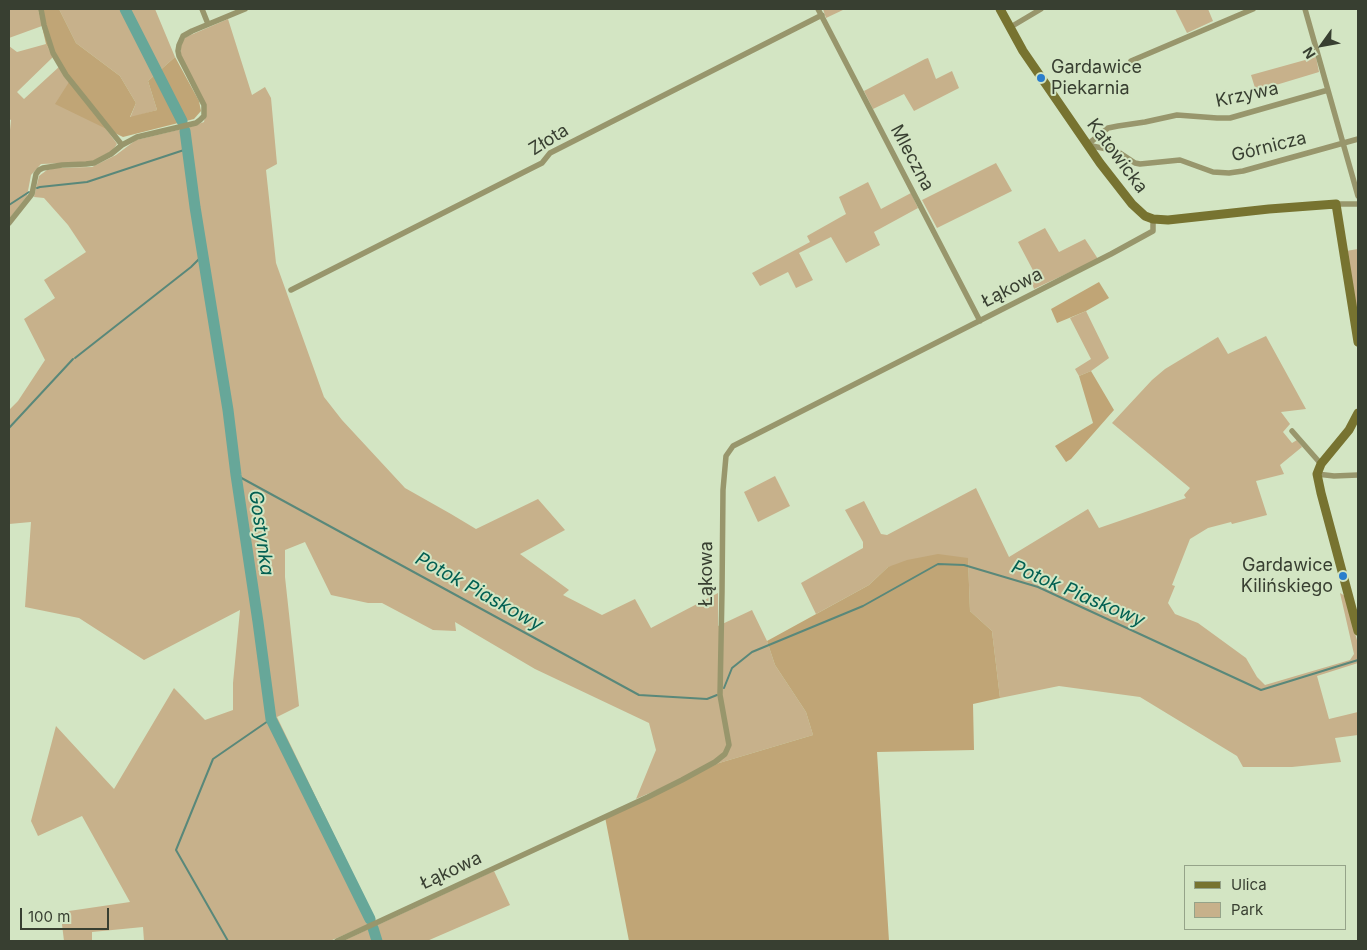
<!DOCTYPE html>
<html>
<head>
<meta charset="utf-8">
<style>
  body { margin:0 }
  #map { position:relative; width:1367px; height:950px; overflow:hidden; background:#d3e5c3; font-family:Inter,sans-serif }
  canvas { display:block }
  .frame { position:absolute; inset:0; border:10px solid #383f31; pointer-events:none }
  .legend { position:absolute; left:1184px; top:865px; width:162px; height:65px; box-sizing:border-box; background:#d3e5c3; border:1px solid #95a389; margin:0; padding:6px 9px; list-style:none; font-size:15px; color:#383f31 }
  .legend li { display:flex; align-items:center; gap:10px; height:25px }
  .legend b { width:25px; border:1px solid #95a389 }
  .north { position:absolute; left:1297px; top:20px; width:50px; height:50px; -webkit-text-stroke:4px #d3e5c3; paint-order:stroke; rotate:238deg; font-size:14px; font-weight:700; line-height:20px; text-align:center; color:#383f31 }
  .north::after { content:''; display:block; margin:auto; width:18px; height:22px; background:#383f31; clip-path:polygon(50% 0,100% 100%,50% 72%,0 100%) }
  .scale { position:absolute; left:20px; top:908px; width:89px; height:22px; box-sizing:border-box; border:2px solid #383f31; border-top:0; padding-left:6px; font-size:15px; line-height:18px; white-space:nowrap; color:#383f31; -webkit-text-stroke:4px #d3e5c3; paint-order:stroke }
</style>
</head>
<body>
<div id="map">
<canvas width="1367" height="950"></canvas>
<div class="frame"></div>
<ul class="legend">
<li><b style="height:6px;background:#777330"></b>Ulica</li>
<li><b style="height:14px;background:#c7b18b"></b>Park</li>
</ul>
<div class="north">N</div>
<div class="scale">100 m</div>
</div>
<script>
const c = document.querySelector('canvas').getContext('2d');
c.lineJoin = 'round';
function fillPath(path, color) { c.fillStyle = color; c.fill(path, 'evenodd'); }
const poly = rows => new Path2D(rows.map(r => 'M' + r).join(''));
function stroke(path, color, width, dash) { c.strokeStyle = color; c.lineWidth = width; c.lineCap = dash ? 'butt' : 'round'; c.setLineDash(dash || []); c.stroke(path); }
function write(font, color, halo, rows, align = 'center') {
  c.font = font + ' Inter,sans-serif'; c.lineWidth = 4; c.setLineDash([]); c.textBaseline = 'middle'; c.strokeStyle = halo; c.fillStyle = color; for (const [text, x, y, turn = 0] of rows) {
    c.save(); c.translate(x, y); c.rotate((+turn || 0) * Math.PI / 180); c.textAlign = isNaN(turn) ? turn : align; if (halo) c.strokeText(text, 0, 0); c.fillText(text, 0, 0); c.restore();
  }
}
fillPath(poly([
  [9,9,38,9,42,26,9,38],
  [59,9,155,9,175,57,148,81,157,110,130,118,136,103,120,76,76,43],
  [823,9,845,9,826,18],
  [1175,9,1208,9,1213,21,1187,33],
  [228,19,252,95,265,87,271,98,277,164,266,170,276,263,324,397,342,420,405,488,451,514,476,529,538,499,565,530,520,554,569,590,563,595,602,615,635,599,651,628,718,593,718,626,752,610,767,641,775,665,806,712,813,735,719,763,636,799,656,750,649,723,535,669,455,622,456,631,433,630,382,603,368,603,331,595,305,542,285,550,285,577,299,706,277,717,376,921,330,941,144,941,143,927,92,932,92,941,64,941,61,916,69,911,130,902,82,816,38,836,31,821,56,726,114,789,174,688,205,720,233,710,233,683,240,610,144,660,79,618,25,607,31,522,9,524,9,410,18,401,45,360,24,319,55,298,44,280,86,252,68,225,44,198,34,197,39,176,47,170,56,168,92,167,116,155,136,140,190,127,204,122,206,110,181,55,181,43,186,37],
  [46,44,53,57,17,92,24,99,60,66,117,144,112,151,91,162,41,164,31,175,27,196,9,219,9,140,11,120,9,119,9,46,17,52],
  [1316,57,1319,72,1256,91,1251,75],
  [928,58,936,79,952,71,959,88,914,111,904,94,873,109,864,91,925,59],
  [996,163,1012,191,937,228,922,200],
  [868,182,881,209,911,193,918,208,874,232,880,245,846,263,831,237,799,253,813,280,796,288,788,272,760,286,752,273,810,242,807,236,846,214,839,197],
  [1045,228,1059,252,1085,239,1098,259,1034,289,1031,280,1036,276,1018,242],
  [1358,249,1358,322,1346,251],
  [1086,311,1109,358,1091,371,1079,376,1075,369,1091,359,1070,318],
  [1266,336,1306,409,1281,412,1290,424,1283,432,1292,443,1297,440,1302,447,1280,465,1284,474,1256,481,1267,515,1232,524,1231,522,1208,528,1190,539,1172,585,1175,586,1168,603,1175,614,1198,623,1246,658,1257,677,1265,685,1350,660,1354,654,1340,593,1345,596,1358,644,1358,663,1317,676,1329,719,1358,712,1358,735,1335,738,1341,762,1292,767,1243,767,1237,756,1140,697,1059,686,1000,698,992,631,970,611,968,559,888,567,869,585,816,614,801,583,863,548,863,542,845,510,864,501,881,534,887,535,976,488,1009,557,1088,509,1099,528,1186,498,1184,495,1190,488,1112,423,1152,380,1165,369,1218,337,1228,354],
  [775,476,790,506,758,522,744,492],
  [494,871,510,905,427,941,343,941]
]), '#c7b18b');
fillPath(poly([
  [38,9,59,9,76,43,120,76,136,103,130,117,157,110,148,81,175,57,199,101,201,111,194,119,123,137,55,104,69,82,53,57,46,44],
  [1099,282,1109,298,1086,311,1057,323,1051,309],
  [1091,371,1114,410,1071,459,1066,462,1055,446,1093,423,1079,376],
  [938,554,968,558,970,611,992,631,1000,698,973,704,974,750,877,752,889,941,629,941,605,817,719,763,813,735,806,712,775,665,767,641,869,585,888,567,907,560]
]), '#c0a576');
stroke(poly([
  [37,188,40,187,87,182,187,149],
  [9,205,29,192],
  [75,358,191,267,203,255],
  [9,428,73,359],
  [236,475,639,695,707,699,717,695],
  [724,688,732,668,752,652,863,606,938,564,964,565,1038,587,1261,690,1358,660],
  [228,941,176,850,213,759,271,719]
]), '#59887a', 2);
stroke(poly([
  [125,9,182,121],
  [185,131,195,207,228,410,236,475,258,622,271,719,370,919],
  [373,928,377,941]
]), '#67a799', 11);
stroke(poly([
  [41,9,44,25,53,53,66,75,122,145],
  [202,9,208,24],
  [818,9,980,321],
  [1305,9,1358,196],
  [1009,28,1041,9],
  [1131,61,1253,9],
  [1087,145,1117,151,1135,163,1140,164,1180,160,1213,172,1229,173,1243,171,1358,139],
  [1087,145,1108,128,1118,126,1145,122,1177,115,1217,118,1230,118,1328,90],
  [1336,204,1358,204],
  [9,223,32,194,36,174,39,170,43,168,62,165,86,164,94,163,111,154,122,145,137,137,196,123,200,120,204,116,204,105,179,56,178,51,179,45,183,36,192,31,245,9],
  [291,290,532,168,542,163,550,153,822,15],
  [1292,431,1321,464],
  [1317,474,1334,476,1358,475],
  [337,941,648,797,682,780,715,762,725,754,729,745,720,695,722,592,723,490,726,456,733,446,1111,254,1153,231,1153,219]
]), '#98966c', 5.5);
stroke(poly([
  [1000,9,1023,51,1100,163,1132,204,1145,216,1153,219,1168,220,1269,209,1336,204,1358,342],
  [1358,413,1349,430,1321,464,1317,474,1321,493,1358,631]
]), '#777330', 9);
for (const [x, y, r, color] of [
  [1041,78,5,"#2a7ecc"],
  [1343,576,5,"#2a7ecc"]
]) { const dot = new Path2D(); dot.arc(x, y, r, 0, 2 * Math.PI); c.fillStyle = color; c.fill(dot); stroke(dot, '#d3e5c3', 2); }
write('18px', '#383f31', '#d3e5c3', [
  ["Gardawice",1051,68],
  ["Piekarnia",1051,89],
  ["Gardawice",1333,566,"right"],
  ["Kilińskiego",1333,587,"right"]
], 'left');
write('18px', '#383f31', '#d3e5c3', [
  ["Krzywa",1247,95,-12],
  ["Złota",549,140,-32],
  ["Górnicza",1269,147,-14],
  ["Katowicka",1117,156,53],
  ["Mleczna",912,158,62],
  ["Łąkowa",1012,288,-27],
  ["Łąkowa",707,574,-90],
  ["Łąkowa",451,871,-25]
]);
write('italic 19px', '#026052', '#d3e5c3', [
  ["Gostynka",261,533,82],
  ["Potok Piaskowy",479,592,29],
  ["Potok Piaskowy",1078,594,23]
]);
</script>
</body>
</html>
